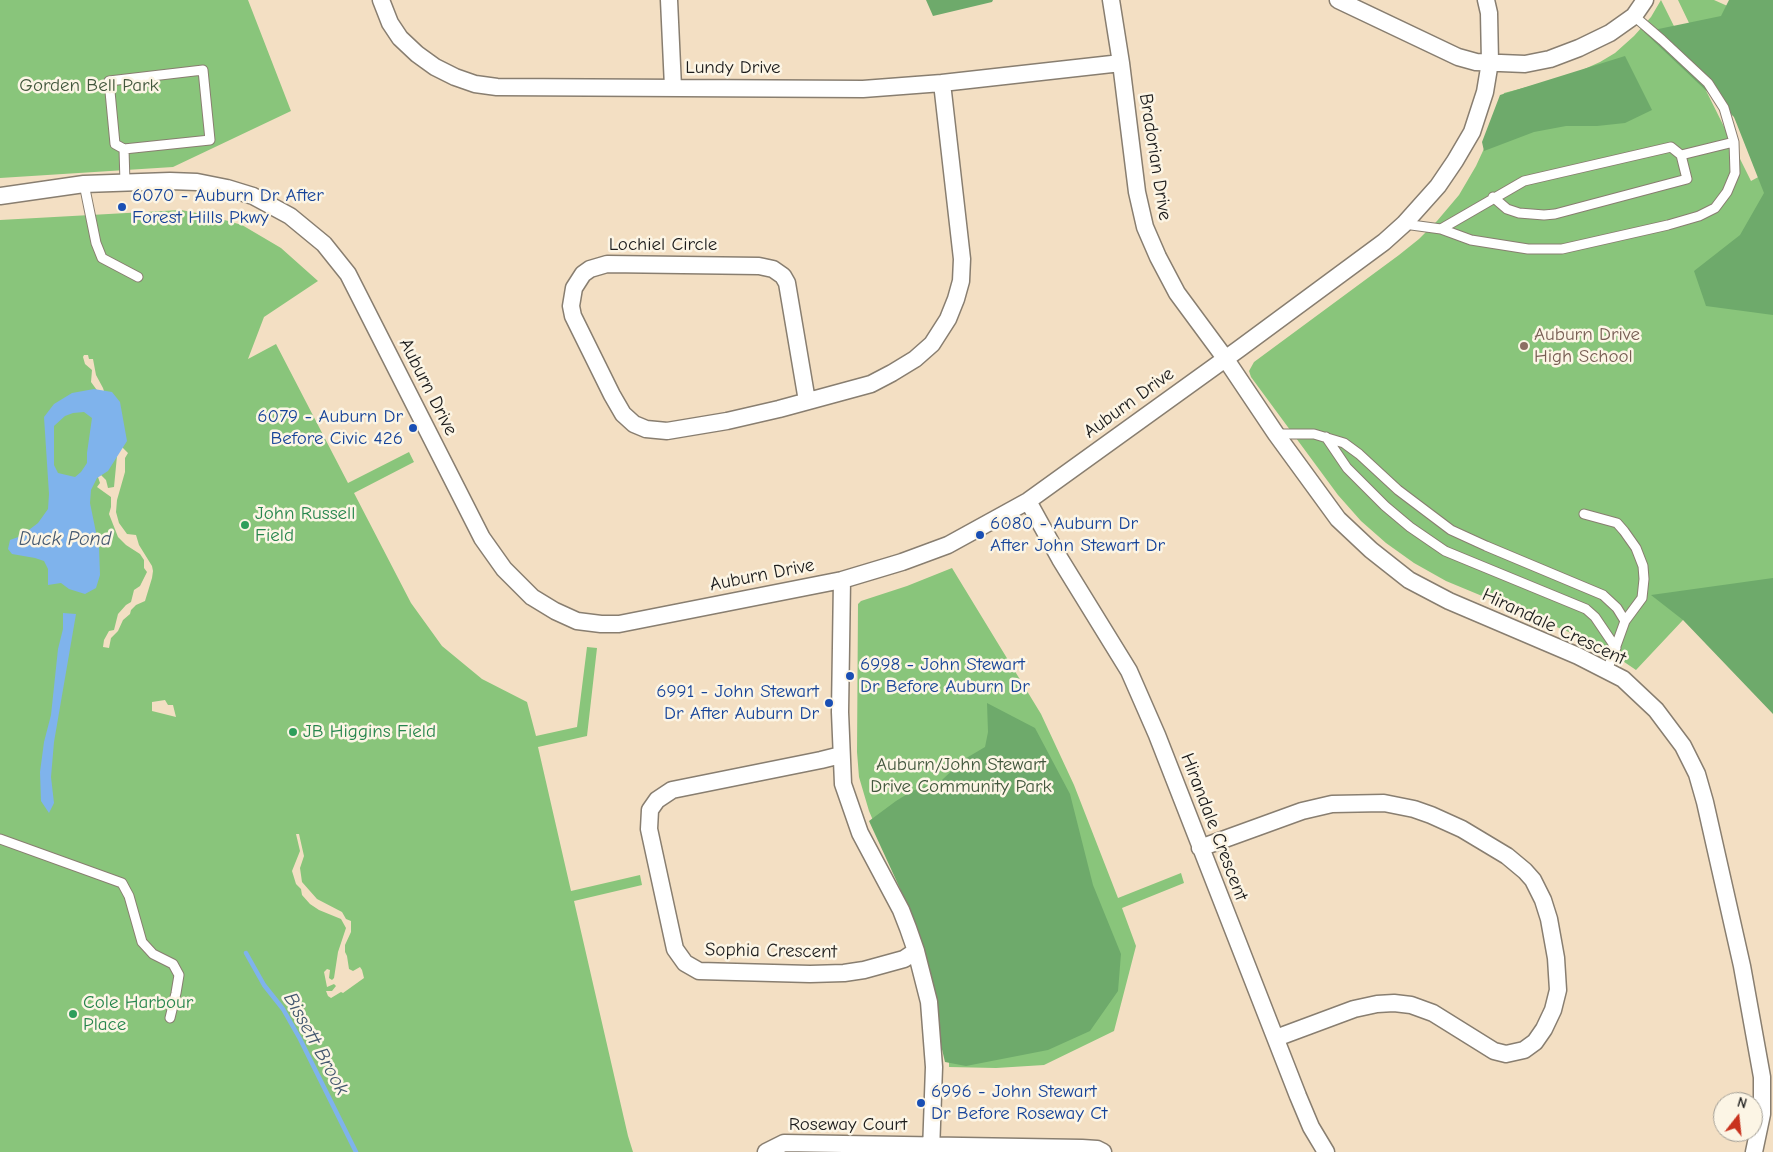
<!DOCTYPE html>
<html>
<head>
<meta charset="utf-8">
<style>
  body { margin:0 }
  #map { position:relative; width:1773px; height:1152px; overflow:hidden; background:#f3dfc3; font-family:"Comic Neue",sans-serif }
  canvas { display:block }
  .north { position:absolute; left:1713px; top:1092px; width:50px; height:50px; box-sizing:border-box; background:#fcf5e5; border:1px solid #a29e95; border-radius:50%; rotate:16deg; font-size:14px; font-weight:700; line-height:20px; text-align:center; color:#1c1c1c }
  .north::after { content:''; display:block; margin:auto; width:18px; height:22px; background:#c8321e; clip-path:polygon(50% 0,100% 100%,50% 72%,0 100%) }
</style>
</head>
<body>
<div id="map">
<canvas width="1773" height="1152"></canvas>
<div class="north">N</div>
</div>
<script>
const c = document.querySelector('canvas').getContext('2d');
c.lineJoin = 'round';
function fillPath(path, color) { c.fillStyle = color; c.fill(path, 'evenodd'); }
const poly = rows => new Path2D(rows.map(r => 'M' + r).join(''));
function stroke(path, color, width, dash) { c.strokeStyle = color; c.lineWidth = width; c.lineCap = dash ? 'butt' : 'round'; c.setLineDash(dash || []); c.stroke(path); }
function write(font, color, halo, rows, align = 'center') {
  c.font = font + ' "Comic Neue",sans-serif'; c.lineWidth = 5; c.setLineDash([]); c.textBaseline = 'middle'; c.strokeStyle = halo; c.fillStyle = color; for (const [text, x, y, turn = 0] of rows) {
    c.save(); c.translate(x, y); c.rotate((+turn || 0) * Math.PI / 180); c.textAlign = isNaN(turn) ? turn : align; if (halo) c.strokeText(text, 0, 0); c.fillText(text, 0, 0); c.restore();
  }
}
fillPath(poly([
  [0,0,248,0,291,111,173,167,0,178],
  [1661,0,1751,181,1762,175,1678,0,1714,0,1741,12,1773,18,1773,588,1701,596,1683,620,1636,670,1608,651,1588,640,1446,581,1414,563,1386,543,1361,521,1338,495,1251,377,1249,371,1254,362,1399,255,1419,239,1437,221,1459,195,1476,166,1488,140,1504,93,1569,76,1600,62,1615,53,1634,36,1651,17],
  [181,210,207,215,242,225,281,248,318,281,264,317,248,359,276,344,348,483,409,452,414,462,354,493,411,603,442,646,482,679,527,702,536,736,577,727,587,647,597,648,587,736,538,747,571,891,640,875,642,885,574,901,628,1136,633,1152,0,1152,0,220],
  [84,355,88,355,89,359,93,359,96,375,103,388,121,446,128,453,125,458,125,472,117,500,116,512,119,523,127,534,136,535,139,545,152,566,153,571,152,578,145,601,136,605,131,610,130,614,123,620,118,631,111,638,109,648,103,647,104,640,109,631,114,630,118,614,126,605,131,602,134,590,140,586,147,572,144,568,144,560,140,554,126,545,118,537,109,514,111,507,111,497,97,487,100,483,98,477,101,475,106,480,108,488,114,487,117,456,99,393,91,382,92,370,85,364,83,357],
  [165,700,168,705,173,705,176,717,152,711,152,702],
  [296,834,299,834,304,856,300,868,302,882,317,899,342,912,346,919,351,921,351,932,345,945,345,952,347,956,349,969,353,971,360,967,362,970,364,978,343,993,341,992,331,998,328,996,326,991,332,991,336,986,334,984,327,987,324,972,327,969,330,970,329,978,332,980,334,978,338,952,346,928,341,919,319,910,310,904,302,895,301,889,296,884,292,871,300,851],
  [952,568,1041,714,1074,785,1118,898,1181,873,1184,883,1122,908,1136,946,1114,1031,1044,1065,996,1068,949,1067,949,1046,940,977,869,811,859,777,857,752,858,604,861,601,907,586]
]), '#89c57b');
fillPath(poly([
  [926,0,993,0,992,2,933,16],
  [1729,0,1773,0,1773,315,1706,306,1694,271,1740,235,1764,193,1734,117,1644,32,1721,16],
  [1625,56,1652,110,1625,123,1597,126,1566,126,1534,132,1484,151,1482,142,1500,95],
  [1773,578,1773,714,1683,620,1651,595],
  [987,703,1035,728,1070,794,1093,885,1121,954,1118,991,1090,1031,1048,1050,966,1066,945,1062,908,906,869,821,896,801,912,791,942,780,963,760,985,747,988,732]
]), '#6eaa6b');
fillPath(poly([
  [94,389,112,392,120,402,127,441,108,471,97,478,91,490,90,503,99,547,100,575,96,588,85,594,69,589,61,583,48,585,48,569,44,561,35,558,12,554,8,549,10,540,21,536,38,523,48,509,49,494,44,417,54,404,72,393],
  [84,412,92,418,87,453,87,463,81,472,75,477,58,473,54,465,54,426,65,416,73,413],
  [63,613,76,614,54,742,51,777,54,803,49,813,41,801,40,772,44,742,51,715,58,649,63,629]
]), '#7fb3ec');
stroke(poly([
  [246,953,264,985,283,1009,300,1039,356,1152]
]), '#7fb3ec', 4.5);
const service = poly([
  [124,149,115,144,109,81,203,70,210,140,124,149,125,183],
  [84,184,96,243,102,258,138,277],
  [1493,197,1507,209,1519,213,1544,215,1555,214,1687,179,1681,155],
  [1404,224,1441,229,1471,240,1528,249,1562,249,1668,225,1699,216,1715,208,1727,192,1735,173,1734,142,1724,108,1708,83,1662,40,1634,16],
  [1441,229,1524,181,1671,147,1681,155,1734,142],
  [1276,434,1314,434,1344,443,1359,454,1398,490,1451,530,1486,546,1603,595,1617,608,1625,621,1607,671],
  [1326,437,1347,468,1385,506,1410,527,1445,551,1586,609,1595,617,1616,648],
  [1584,514,1617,523,1624,531,1636,548,1643,566,1644,579,1642,598,1625,621],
  [0,839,122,883,129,896,142,942,153,954,173,964,179,975,176,993,170,1018]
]);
const minor = poly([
  [381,0,390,23,400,38,417,54,435,67,455,77,475,84,497,87,863,89,942,83,1121,63],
  [669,0,673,87],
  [1111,0,1121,63,1137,192,1145,227,1158,257,1177,293,1225,358,1276,434,1338,519,1371,550,1409,580,1449,601,1578,656,1623,679,1656,710,1683,746,1697,774,1705,802,1742,966,1762,1077,1762,1114,1754,1152],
  [1338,0,1458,57,1476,62,1525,64,1550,59,1579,48,1610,33,1634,16,1645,0],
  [0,196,84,184,170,181,197,182,227,188,253,196,290,216,324,244,348,274,482,538,504,569,532,597,555,611,577,621,601,624,619,624,842,580,902,562,948,545,1028,501,1239,349,1384,242,1404,224,1438,186,1455,161,1472,132,1485,92,1490,62,1489,13,1486,0],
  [807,401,787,283,783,276,773,269,759,266,607,264,590,269,583,274,574,288,571,306,573,316,612,395,623,414,634,424,646,429,667,431,727,421,779,409,871,384,892,373,915,359,932,344,948,319,956,299,961,281,962,259,942,83],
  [1028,501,1060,559,1129,671,1157,735,1298,1096,1311,1127,1326,1152],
  [842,580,840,712,843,784,860,833,901,910,908,928,916,951,929,1002,934,1067,931,1152],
  [841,755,821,760,672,790,657,800,650,810,649,829,675,949,685,963,699,971,810,974,844,973,864,970,904,959,916,951],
  [1200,848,1302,811,1332,804,1384,803,1414,809,1431,815,1462,829,1507,856,1525,871,1533,880,1543,900,1549,919,1556,958,1558,990,1553,1010,1544,1029,1535,1042,1524,1050,1506,1054,1494,1051,1433,1013,1411,1005,1394,1003,1377,1004,1354,1009,1276,1038],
  [766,1152,784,1143,1082,1148,1097,1149,1103,1152]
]);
stroke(service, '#887e70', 11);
stroke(minor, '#887e70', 19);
stroke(service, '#fff', 9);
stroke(minor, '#fff', 16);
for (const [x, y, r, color] of [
  [122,207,5,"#1a4fb4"],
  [1524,346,5,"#8d6e63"],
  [413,428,5,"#1a4fb4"],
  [245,525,5,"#2e9e5b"],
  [980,535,5,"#1a4fb4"],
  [850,676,5,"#1a4fb4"],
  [829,703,5,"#1a4fb4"],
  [293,732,5,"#2e9e5b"],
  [73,1014,5,"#2e9e5b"],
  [921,1103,5,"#1a4fb4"]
]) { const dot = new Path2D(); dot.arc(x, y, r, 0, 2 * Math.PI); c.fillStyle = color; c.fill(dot); stroke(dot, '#fcf5e5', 2); }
write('19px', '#1c1c1c', '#fcf5e5', [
  ["Lundy Drive",733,68],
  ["Bradorian Drive",1155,157,81],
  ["Lochiel Circle",663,245],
  ["Auburn Drive",428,387,63],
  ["Auburn Drive",1129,403,-36],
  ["Auburn Drive",762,575,-11],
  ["Hirandale Crescent",1554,627,25],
  ["Hirandale Crescent",1214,827,69],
  ["Sophia Crescent",771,951,1],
  ["Roseway Court",848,1125]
]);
write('19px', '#42573d', '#fcf5e5', [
  ["Gorden Bell Park",89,86],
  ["Auburn/John Stewart",961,765],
  ["Drive Community Park",961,787]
]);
write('19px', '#164399', '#fcf5e5', [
  ["6070 - Auburn Dr After",132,196],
  ["Forest Hills Pkwy",132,218],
  ["6079 - Auburn Dr",403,417,"right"],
  ["Before Civic 426",403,439,"right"],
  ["6080 - Auburn Dr",990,524],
  ["After John Stewart Dr",990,546],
  ["6998 - John Stewart",860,665],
  ["Dr Before Auburn Dr",860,687],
  ["6991 - John Stewart",819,692,"right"],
  ["Dr After Auburn Dr",819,714,"right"],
  ["6996 - John Stewart",931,1092],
  ["Dr Before Roseway Ct",931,1114]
], 'left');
write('19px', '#785e54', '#fcf5e5', [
  ["Auburn Drive",1534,335],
  ["High School",1534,357]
], 'left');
write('19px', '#27864d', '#fcf5e5', [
  ["John Russell",255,514],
  ["Field",255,536],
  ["JB Higgins Field",303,732],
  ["Cole Harbour",83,1003],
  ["Place",83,1025]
], 'left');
write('italic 20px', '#44586f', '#fcf5e5', [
  ["Duck Pond",65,539],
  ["Bissett Brook",316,1044,61]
]);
</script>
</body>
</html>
